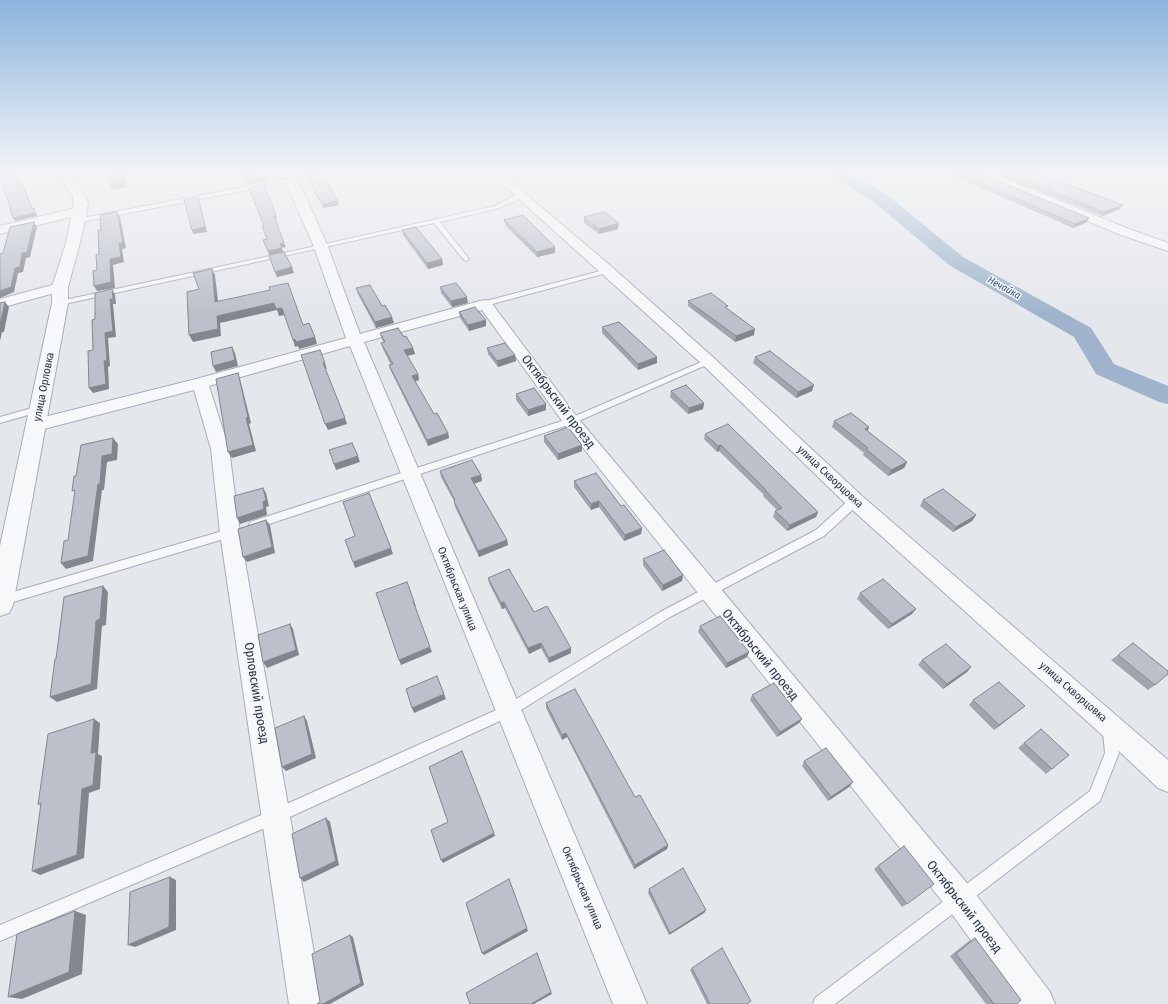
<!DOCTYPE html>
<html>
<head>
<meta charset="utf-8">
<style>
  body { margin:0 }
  canvas { display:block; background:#e4e7ec }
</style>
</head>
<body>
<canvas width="1168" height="1004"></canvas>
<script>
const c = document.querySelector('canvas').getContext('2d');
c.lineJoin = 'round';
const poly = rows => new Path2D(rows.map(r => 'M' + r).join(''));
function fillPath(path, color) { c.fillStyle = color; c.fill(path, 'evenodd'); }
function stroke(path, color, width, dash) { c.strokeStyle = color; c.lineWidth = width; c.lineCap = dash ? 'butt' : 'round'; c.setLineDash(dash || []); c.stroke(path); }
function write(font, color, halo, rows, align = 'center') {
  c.font = font + ' "Fira Sans Condensed",sans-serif'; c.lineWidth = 3; c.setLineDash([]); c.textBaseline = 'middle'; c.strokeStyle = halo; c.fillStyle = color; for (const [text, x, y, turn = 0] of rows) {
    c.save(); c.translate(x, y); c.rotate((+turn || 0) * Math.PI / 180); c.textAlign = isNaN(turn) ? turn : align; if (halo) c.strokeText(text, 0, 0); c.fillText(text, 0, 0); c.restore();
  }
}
fillPath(poly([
  [831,173,850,173,886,194,963,257,1091,328,1114,364,1168,386,1168,404,1159,402,1096,374,1074,337,949,265,874,202,833,177,831,173]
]), '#9fb4cc');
const service = poly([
  [357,173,363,173,365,176,360,177,357,173],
  [291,178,293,179,293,181,77,223,74,221,77,219,291,178],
  [518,194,523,195,515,201,499,208,440,222,469,259,466,261,464,260,434,223,60,305,56,303,60,301,321,245,495,206,518,194],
  [608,269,610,270,610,272,485,306,481,304,482,302,608,269],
  [706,360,712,360,713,362,574,423,254,529,250,528,249,525,250,522,568,419,706,360],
  [39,406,42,407,43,409,42,411,0,423,0,417,39,406],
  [855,497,859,498,860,501,859,504,824,536,670,617,513,715,281,821,0,941,0,925,271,811,503,707,662,611,816,530,851,498,855,497],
  [233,528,237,529,238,532,237,535,3,605,0,604,0,596,3,595,233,528],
  [1110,725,1115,726,1117,731,1119,753,1100,801,835,1004,813,1004,815,998,1090,791,1105,753,1103,731,1105,726,1110,725]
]);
const minor = poly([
  [284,173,295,173,328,247,360,334,480,301,485,300,490,301,577,417,971,888,1050,992,1055,1004,1017,1004,949,910,565,425,482,310,364,342,647,1004,613,1004,350,346,209,386,229,449,240,533,323,1004,289,1004,220,533,211,449,194,390,36,431,30,429,27,425,30,421,36,419,196,379,346,338,314,247,285,180,284,173],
  [490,173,501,173,613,268,715,359,862,496,1168,760,1168,792,1158,788,1101,734,848,506,703,365,490,173],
  [976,173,991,173,1129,229,1168,243,1168,251,1121,235,978,175,976,173],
  [80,207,84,208,86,211,84,214,0,234,0,226,80,207],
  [60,283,65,284,67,287,65,290,0,308,0,299,60,283]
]);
const tertiary = poly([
  [58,173,70,173,85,196,88,203,87,211,80,243,68,287,68,303,13,605,9,613,0,616,0,546,52,303,52,287,66,243,74,203,73,196,58,173]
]);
stroke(service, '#a9aeb7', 2);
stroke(minor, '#a9aeb7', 2);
stroke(tertiary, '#a9aeb7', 2);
fillPath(service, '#f7f8fa');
fillPath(minor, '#f7f8fa');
fillPath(tertiary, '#f7f8fa');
fillPath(poly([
  [306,173,338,201,339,205,323,208,313,189,312,185,307,177],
  [947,173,979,173,1087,222,1073,228],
  [994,173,1037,173,1120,209,1102,216],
  [584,217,618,229,599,234,584,223],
  [504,220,555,253,537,257,505,225],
  [402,230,442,259,443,265,428,269,403,235],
  [440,287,468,303,452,307,441,293],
  [356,288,382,306,394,323,376,328,358,294],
  [688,301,727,308,754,335,735,342,688,306],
  [459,312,486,326,469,331,460,318],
  [602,327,657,357,657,363,638,370,602,333],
  [380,333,404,337,413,348,415,354,407,356,418,374,419,380,415,381,434,414,448,433,449,438,428,446,391,371,389,365,391,365,383,349,381,343,384,343,382,339],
  [487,348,515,355,516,361,498,367,488,354],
  [755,357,812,391,796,398,753,363],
  [671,391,704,403,703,409,688,414,670,397],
  [516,394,546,410,528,416,516,400],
  [834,421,867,431,907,462,904,468,888,476,863,455,864,453,832,427],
  [705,434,818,512,816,517,787,531,773,517,775,511,777,510,763,496,764,495,719,451,717,452,704,439],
  [544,436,582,451,558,460,544,442],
  [440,471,481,475,482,481,474,484,507,540,508,545,479,557,455,507,454,501,441,477],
  [574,481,621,506,642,528,641,534,624,541,599,507,591,510,574,487],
  [923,500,976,515,972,521,953,532,920,506],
  [643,559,683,575,682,581,662,591,643,565],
  [488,578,534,612,571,648,571,653,549,663,541,648,529,654,505,608,502,609,489,583],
  [860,593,916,609,912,614,888,629,857,599],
  [700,626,749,652,747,657,726,668,698,632],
  [1118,655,1155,685,1148,690,1111,660],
  [922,660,971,667,967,672,943,689,918,665],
  [752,695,802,719,799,723,777,737,750,700],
  [973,700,1025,706,994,730,969,705],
  [546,703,635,797,668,845,667,849,634,869,567,737,562,740,546,708],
  [1041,729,1052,769,1046,774,1018,748],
  [804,761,853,782,849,787,828,801,802,766],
  [904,846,907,904,902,907,874,869],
  [649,889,706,910,704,913,669,935,648,893],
  [975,938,1017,1004,986,1004,950,956,969,941],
  [692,968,747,1004,707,1004,690,970]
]), '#a1a5ae');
fillPath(poly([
  [123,173,125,173,127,187,113,190,110,185],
  [264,173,266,180,263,180,264,182,248,185,245,178],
  [21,180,22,183,34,211,32,209],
  [198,197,199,201,207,232,193,234,192,230],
  [338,201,339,205,323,208,322,204],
  [1123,205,1120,209,1102,216,1104,212],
  [34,208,37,216,15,221,13,218],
  [117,212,120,217,126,248,122,249,124,262,113,265,115,288,97,291,94,286,119,243],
  [276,215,277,219,275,219,274,216],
  [1089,218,1087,222,1073,228,1075,224],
  [34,222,37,227,30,257,26,258,23,272,18,273,14,292,0,298,0,291,22,253],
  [619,223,618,229,599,234,599,229],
  [284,243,286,247,281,248,280,244],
  [555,247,555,253,537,257,537,252],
  [282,248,283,252,269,255,268,251],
  [442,259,443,265,428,269,427,263],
  [292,267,294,273,277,277,275,272],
  [212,269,215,275,219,309,215,302],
  [112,289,115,294,116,304,113,304,116,337,108,338,110,366,108,367,109,389,93,393,89,388,104,361,105,333,110,299],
  [467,297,468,303,452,307,451,301],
  [5,302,9,307,4,332,2,332,0,341,0,326],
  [274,303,282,308,285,315,279,316,277,310,220,323,221,336,193,342,189,335,217,316],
  [392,317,394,323,376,328,375,322],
  [486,320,486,326,469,331,468,325],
  [755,329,754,335,735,342,736,336],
  [315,337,317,344,299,349,298,346,295,347,293,340],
  [232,347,235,353,238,366,216,372,213,366],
  [413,348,415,354,406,356,404,350],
  [515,355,516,361,498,367,497,361],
  [657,357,657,363,638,370,638,364],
  [323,363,325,363,327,369,326,369],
  [238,373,240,379,251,423,249,424,256,451,232,458,228,452,246,418],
  [418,374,419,380,414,382,412,376],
  [814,385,812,391,796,398,798,392],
  [704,403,703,409,688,414,689,408],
  [546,404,546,410,528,416,528,410],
  [345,418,347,424,328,430,325,424],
  [869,427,867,433,865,429],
  [448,433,449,438,428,446,427,440],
  [113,438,118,444,117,460,107,462,104,490,102,490,93,561,66,569,61,563,98,484,102,456],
  [582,445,582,451,558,460,558,454],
  [721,445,719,451,717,452,718,446],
  [358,456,360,462,336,470,334,464],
  [907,462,904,468,888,476,891,470],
  [481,475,482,481,472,484,471,478],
  [263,488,266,493,269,506,266,507,267,515,240,524,237,518,263,502],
  [599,501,599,507,591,510,591,504],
  [818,512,816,517,787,531,790,525],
  [976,515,972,521,953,532,956,527],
  [266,520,270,525,275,553,247,562,243,557],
  [642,528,641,534,624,541,625,535],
  [507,540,508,545,479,557,478,551],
  [391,548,393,554,355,568,353,562],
  [683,575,682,581,662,591,663,585],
  [103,586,108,592,106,625,102,626,97,689,57,702,50,697,96,621],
  [413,601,414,601,416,606,414,607],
  [504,602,505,608,502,609,501,603],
  [916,609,912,614,888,629,892,624],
  [290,624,293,629,299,655,267,668,263,662],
  [541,643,541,648,529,654,528,648],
  [430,647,432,652,401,665,399,660],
  [571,648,571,653,549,663,549,658],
  [749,652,747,657,726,668,727,663],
  [971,667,967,672,943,689,947,684],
  [444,694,446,699,414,713,412,708],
  [1025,706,1020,710,994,730,999,725],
  [304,716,307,721,316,758,286,771,282,767],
  [94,719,100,723,98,754,102,756,100,789,89,793,84,858,40,875,32,871,82,789,91,753],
  [802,719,799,723,777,737,780,732],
  [566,733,567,737,562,740,562,735],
  [853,782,849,787,828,801,831,797],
  [326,818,330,822,339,865,304,882,300,878],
  [494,833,495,836,443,863,441,860],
  [668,845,667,849,634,869,635,865],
  [170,877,176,880,176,930,135,947,128,945],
  [706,910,704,913,669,935,670,933],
  [75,911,86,915,82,974,22,999,8,997],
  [527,928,528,931,484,955,482,953],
  [350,935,353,937,364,985,330,1004,323,1004],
  [551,992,552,994,534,1004,531,1004]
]), '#83868d');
const building = poly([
  [7,173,15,173,18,181,21,180,32,209,34,208,35,213,13,218,0,174,7,173],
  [109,173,123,173,125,182,110,185,109,173],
  [243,173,264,173,261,174,261,175,245,178,243,173],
  [306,173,321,173,338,201,322,204,311,185,313,185,306,173],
  [958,173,979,173,1089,218,1075,224,958,173],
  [1005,173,1037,173,1123,205,1104,212,1005,173],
  [265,184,267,190,266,190,276,215,274,216,284,243,280,244,282,248,268,251,263,240,267,239,262,226,264,226,249,188,265,184],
  [198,197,205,227,192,230,184,200,198,197],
  [117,212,123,243,119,243,121,257,110,259,111,282,94,286,93,271,97,270,96,255,99,254,98,230,101,230,100,215,117,212],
  [604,212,619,223,599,229,584,217,604,212],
  [523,215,555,247,537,252,504,220,523,215],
  [34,222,27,252,22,253,20,267,15,268,11,287,0,291,0,254,3,253,10,227,34,222],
  [416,227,442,259,427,263,402,230,416,227],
  [284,252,292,267,275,272,269,255,284,252],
  [212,269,215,302,270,290,269,287,288,283,303,325,309,323,315,337,296,342,295,339,293,340,282,308,276,309,274,303,217,316,218,329,189,335,187,292,199,289,193,273,212,269],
  [456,283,467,297,451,301,440,287,456,283],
  [370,285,382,306,385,305,392,317,375,322,356,288,370,285],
  [112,289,113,299,110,299,113,331,105,333,107,361,104,361,106,384,89,388,88,351,93,350,92,320,95,319,95,293,112,289],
  [711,293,728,306,725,307,755,329,736,336,688,301,711,293],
  [5,302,0,326,0,303,5,302],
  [475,307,486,320,468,325,459,312,475,307],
  [619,322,657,357,638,364,602,327,619,322],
  [398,328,404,337,406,336,413,348,404,350,418,374,412,376,434,414,437,413,448,433,427,440,389,365,393,364,381,343,385,342,380,333,398,328],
  [505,343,515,355,497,361,487,348,505,343],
  [232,347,235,360,213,366,211,352,232,347],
  [320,350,325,363,323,363,345,418,325,424,301,355,320,350],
  [770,351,814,385,798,392,755,357,770,351],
  [238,373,248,417,246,418,253,445,228,452,216,379,238,373],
  [686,385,704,403,689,408,671,391,686,385],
  [534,388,546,404,528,410,516,394,534,388],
  [851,413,869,427,865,429,907,462,891,470,866,449,868,448,834,421,851,413],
  [728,424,818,512,790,525,775,511,782,508,765,490,766,490,721,445,718,446,705,434,728,424],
  [568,427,582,445,558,454,544,436,568,427],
  [113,438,112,454,102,456,100,484,98,484,88,556,61,563,64,541,68,540,75,490,72,491,74,476,76,476,81,445,113,438],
  [352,443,358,456,334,464,329,450,352,443],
  [472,460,481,475,471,478,507,540,478,551,454,501,455,500,440,471,472,460],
  [596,473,621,506,624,505,642,528,625,535,599,501,591,504,574,481,596,473],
  [263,488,266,500,263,502,264,509,237,518,234,496,263,488],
  [943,489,976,515,956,527,923,500,943,489],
  [369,493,391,548,353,562,345,540,355,536,343,502,369,493],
  [266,520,272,547,243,557,238,529,266,520],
  [664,550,683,575,663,585,643,559,664,550],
  [509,569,534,612,547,606,571,648,549,658,541,643,528,648,504,602,501,603,488,578,509,569],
  [883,579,916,609,892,624,860,593,883,579],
  [407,582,414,601,413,601,430,647,399,660,376,593,407,582],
  [103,586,100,619,96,621,91,684,50,697,55,659,56,659,64,597,103,586],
  [720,616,749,652,727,663,700,626,720,616],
  [290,624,296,650,263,662,258,635,290,624],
  [1133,643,1168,671,1168,674,1155,685,1118,655,1133,643],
  [946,644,971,667,947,684,922,660,946,644],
  [437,676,444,694,412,708,406,689,437,676],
  [999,682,1025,706,999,725,973,700,999,682],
  [774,683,802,719,780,732,752,695,774,683],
  [575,689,635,797,640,795,668,845,635,865,566,733,562,735,546,703,575,689],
  [304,716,312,754,282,767,275,728,304,716],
  [94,719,91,753,96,752,93,785,82,789,77,855,32,871,41,803,38,805,48,734,94,719],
  [1041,729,1069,755,1052,769,1024,743,1041,729],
  [826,748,853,782,831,797,804,761,826,748],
  [462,751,494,833,441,860,431,830,448,822,429,767,462,751],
  [326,818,336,861,300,878,292,834,326,818],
  [904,846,934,884,907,904,878,866,904,846],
  [683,868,706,910,670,933,649,889,683,868],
  [170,877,169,927,128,945,130,892,170,877],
  [509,879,527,928,482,953,466,903,509,879],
  [75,911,69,972,8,997,17,934,75,911],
  [350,935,361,983,323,1004,317,1004,320,1002,312,954,350,935],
  [975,938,1021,1000,1017,1004,994,1004,956,954,975,938],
  [722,948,751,1001,747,1004,710,1004,692,968,722,948],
  [537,953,551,992,531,1004,470,1004,466,993,537,953]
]);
fillPath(building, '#bbc0ca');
stroke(building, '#83868d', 1);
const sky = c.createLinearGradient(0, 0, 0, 313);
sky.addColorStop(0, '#8bb4dd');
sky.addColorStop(0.55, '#f3f4f6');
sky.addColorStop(1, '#f3f4f600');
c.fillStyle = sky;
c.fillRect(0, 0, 1168, 313);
write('italic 10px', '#34527a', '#f4f6f9', [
  ["Нечайка",1004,288,29]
]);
write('11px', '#2b3445', '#f4f6f9', [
  ["улица Орловка",44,387,-79],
  ["улица Скворцовка",830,477,43],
  ["Октябрьская улица",457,589,68],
  ["улица Скворцовка",1073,692,41],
  ["Октябрьская улица",582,888,67]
]);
write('13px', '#2b3445', '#f4f6f9', [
  ["Октябрьский проезд",558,402,53],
  ["Октябрьский проезд",760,655,51],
  ["Орловский проезд",256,693,81],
  ["Октябрьский проезд",964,907,52]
]);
</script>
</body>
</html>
